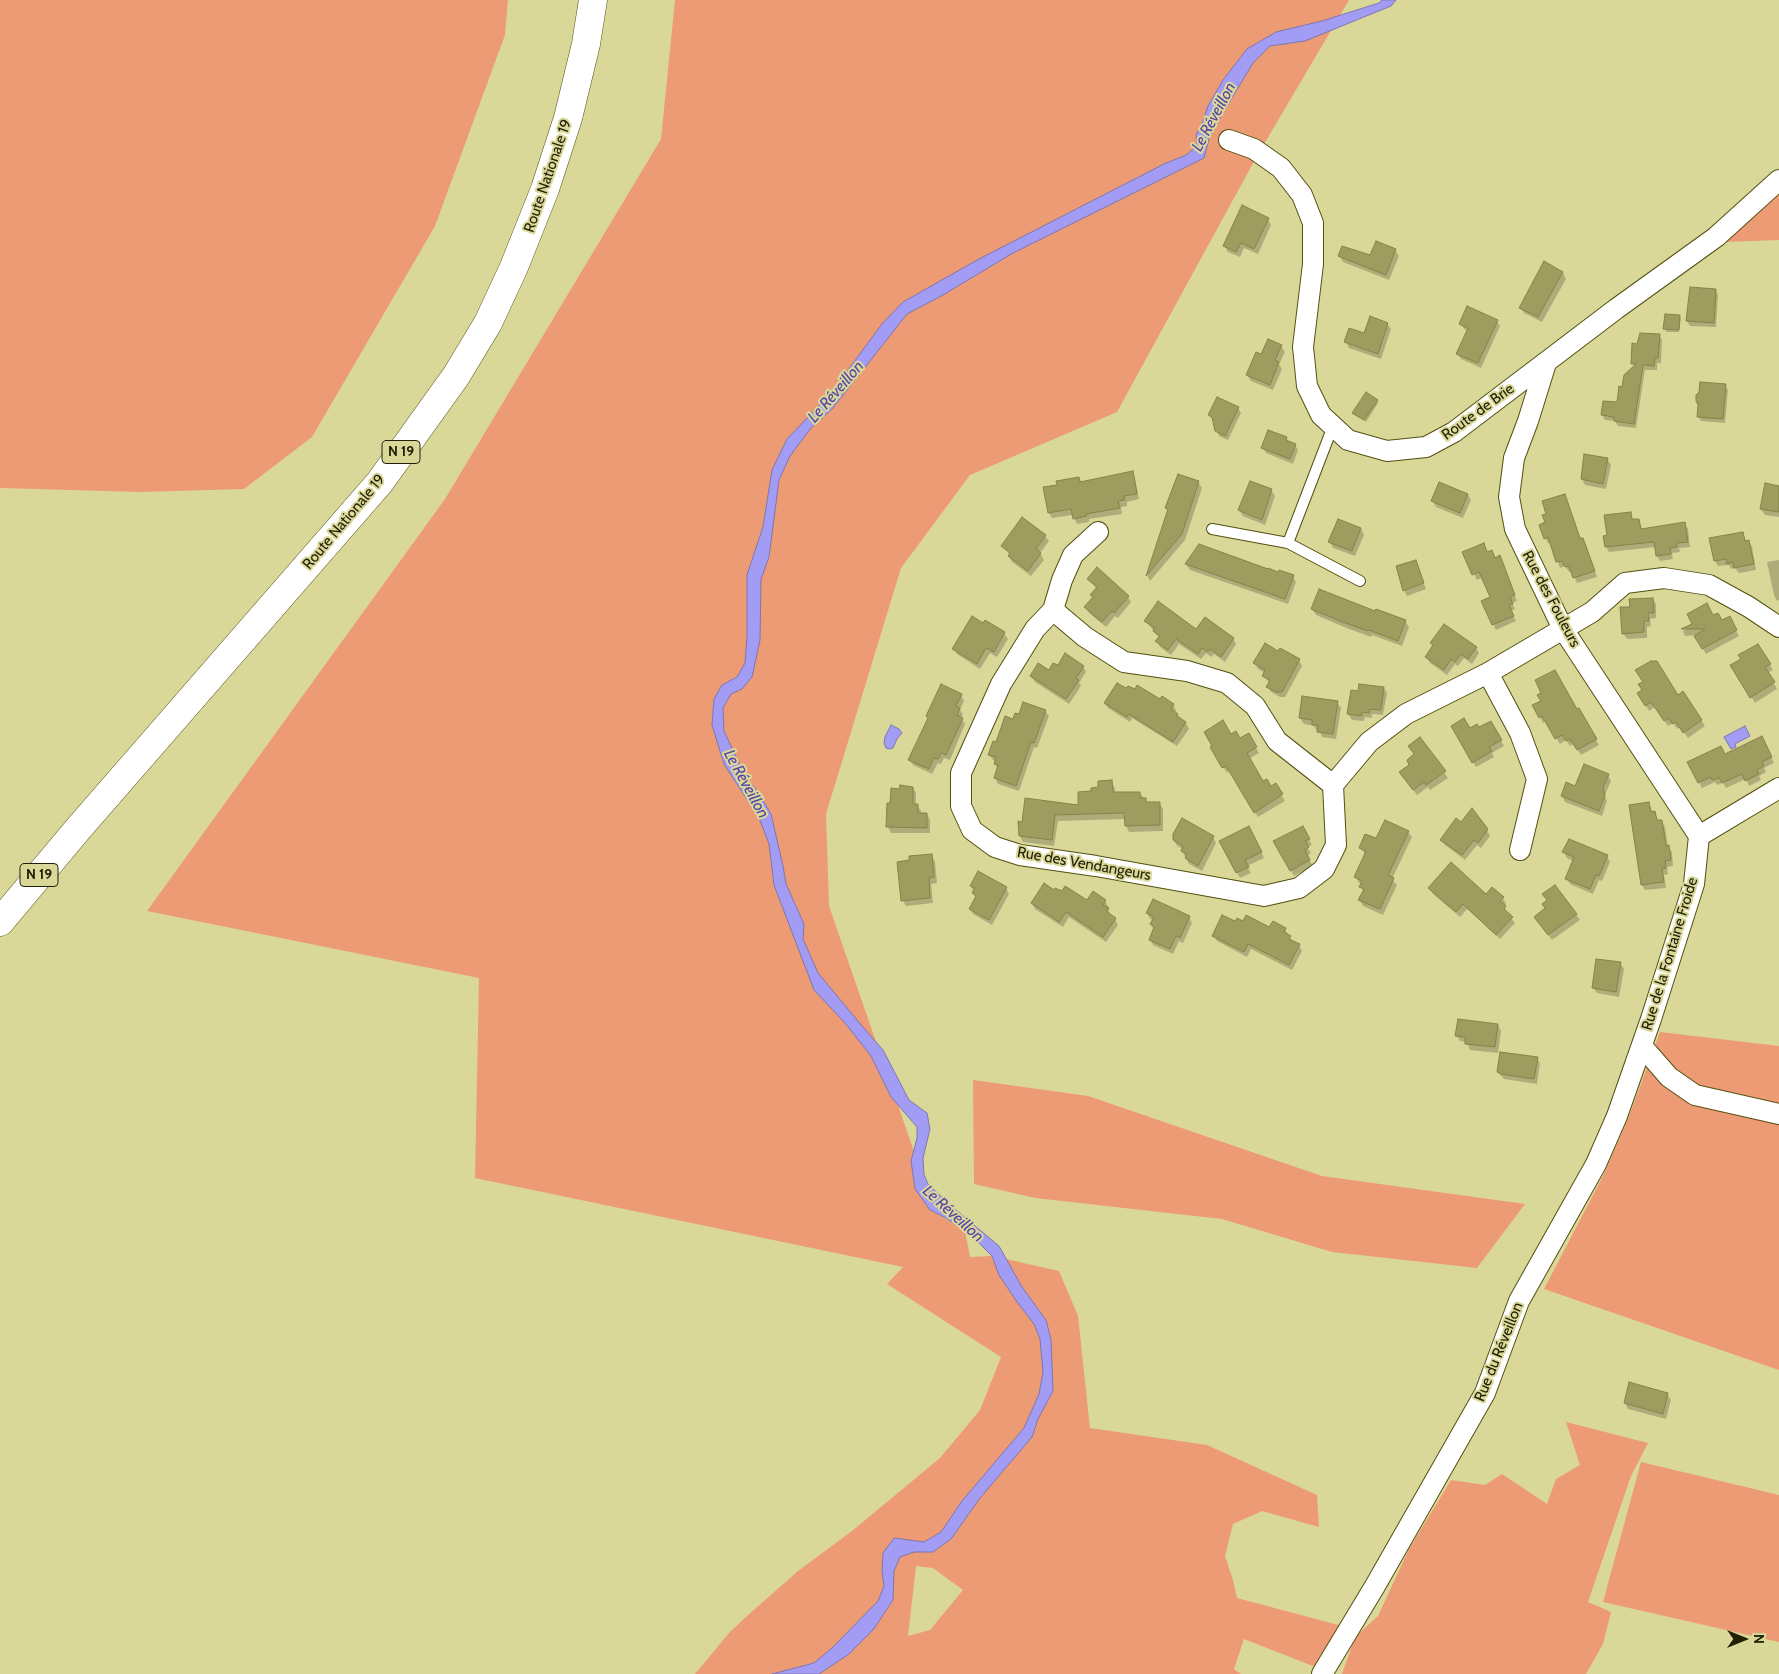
<!DOCTYPE html>
<html>
<head>
<meta charset="utf-8">
<style>
  body { margin:0 }
  #map { position:relative; width:1779px; height:1674px; overflow:hidden; background:#dad899; font-family:Cabin,sans-serif }
  canvas { display:block }
  .north { position:absolute; left:1719px; top:1614px; width:50px; height:50px; -webkit-text-stroke:4px #dad899; paint-order:stroke; rotate:90deg; font-size:14px; font-weight:700; line-height:20px; text-align:center; color:#222107 }
  .north::after { content:''; display:block; margin:auto; width:18px; height:22px; background:#222107; clip-path:polygon(50% 0,100% 100%,50% 72%,0 100%) }
</style>
</head>
<body>
<div id="map">
<canvas width="1779" height="1674"></canvas>
<div class="north">N</div>
</div>
<script>
const c = document.querySelector('canvas').getContext('2d');
c.lineJoin = 'round';
function fillPath(path, color) { c.fillStyle = color; c.fill(path, 'evenodd'); }
const poly = rows => new Path2D(rows.map(r => 'M' + r).join(''));
function stroke(path, color, width, dash) { c.strokeStyle = color; c.lineWidth = width; c.lineCap = dash ? 'butt' : 'round'; c.setLineDash(dash || []); c.stroke(path); }
function write(font, color, halo, rows, align = 'center') {
  c.font = font + ' Cabin,sans-serif'; c.lineWidth = 4; c.setLineDash([]); c.textBaseline = 'middle'; c.strokeStyle = halo; c.fillStyle = color; for (const [text, x, y, turn = 0] of rows) {
    c.save(); c.translate(x, y); c.rotate((+turn || 0) * Math.PI / 180); c.textAlign = isNaN(turn) ? turn : align; if (halo) c.strokeText(text, 0, 0); c.fillText(text, 0, 0); c.restore();
  }
}
fillPath(poly([
  [0,0,508,0,505,35,435,226,312,437,244,489,140,492,0,488],
  [675,0,1349,0,1257,156,1117,412,970,475,901,568,826,814,829,906,935,1212,965,1231,970,1257,992,1256,1059,1271,1078,1316,1090,1428,1207,1445,1317,1495,1319,1527,1262,1511,1233,1524,1225,1556,1233,1580,1237,1598,1346,1627,1318,1668,1244,1639,1234,1669,1241,1674,695,1674,729,1633,747,1616,798,1571,852,1531,940,1458,980,1410,1001,1357,887,1284,903,1267,475,1178,479,978,147,911,445,499,661,139],
  [916,1566,933,1568,963,1590,930,1630,908,1636],
  [1779,193,1779,240,1723,242],
  [1660,1032,1779,1046,1779,1370,1544,1289,1604,1174,1628,1119],
  [973,1080,1088,1096,1322,1176,1525,1204,1477,1268,1332,1252,1222,1219,1035,1198,974,1184],
  [1566,1422,1648,1443,1631,1476,1588,1602,1611,1612,1603,1644,1586,1674,1342,1674,1355,1637,1378,1616,1409,1549,1451,1480,1485,1485,1502,1474,1547,1504,1556,1479,1580,1465],
  [1641,1462,1779,1495,1779,1642,1603,1602]
]), '#ed9b74');
const water = poly([
  [1382,0,1396,0,1391,6,1305,41,1270,46,1253,63,1221,116,1209,139,1204,158,1013,253,943,295,907,314,832,409,811,428,790,456,779,480,769,557,761,579,760,640,752,677,742,689,731,694,723,708,724,731,746,778,758,792,771,814,783,866,786,884,804,924,803,939,818,973,862,1026,883,1050,909,1100,927,1113,930,1129,923,1158,924,1175,928,1184,950,1205,999,1246,1022,1287,1046,1320,1051,1340,1053,1391,1038,1419,1032,1437,980,1498,951,1539,933,1552,914,1552,900,1557,894,1571,893,1600,873,1630,849,1654,819,1674,772,1674,814,1663,833,1647,878,1601,884,1586,882,1571,883,1553,894,1538,924,1542,941,1532,962,1501,1024,1428,1039,1394,1043,1372,1040,1339,1034,1324,1017,1302,999,1275,992,1256,973,1237,946,1218,930,1210,915,1189,911,1161,917,1138,917,1127,891,1097,871,1056,845,1023,814,990,774,885,769,844,759,818,724,764,712,725,714,699,722,685,737,677,745,663,747,637,747,575,763,527,772,470,787,439,831,393,882,324,903,302,979,259,1164,164,1186,155,1197,146,1196,135,1203,121,1208,106,1223,80,1247,49,1276,32,1322,21,1379,3,1382,0],
  [891,725,899,729,902,733,897,739,893,748,890,749,886,748,884,743,885,737,891,725],
  [1745,726,1750,736,1735,744,1736,747,1731,749,1724,737,1745,726]
]);
fillPath(water, '#a39cf5');
stroke(water, '#7c77ae', 1);
fillPath(poly([
  [1268,219,1271,225,1258,254,1244,248,1240,257,1228,252,1225,246],
  [1395,250,1399,256,1389,280,1343,262,1340,256,1371,256],
  [1563,273,1566,279,1542,322,1524,313,1521,308],
  [1716,291,1718,295,1716,327,1690,326,1687,321],
  [1666,316,1679,317,1681,319,1679,332,1666,332,1665,329],
  [1497,321,1500,326,1481,368,1461,359,1458,354,1468,331,1464,329,1461,324],
  [1387,324,1391,329,1381,359,1349,348,1346,342],
  [1659,335,1662,340,1661,363,1657,363,1657,370,1645,370,1636,428,1618,426,1615,421,1605,420,1602,415,1618,404,1623,388,1635,367,1633,364,1638,345],
  [1281,346,1285,352,1279,364,1282,369,1273,390,1251,381,1247,375,1262,356],
  [1725,385,1728,390,1725,423,1701,421,1698,416],
  [1377,400,1378,403,1366,422,1355,415,1353,413],
  [1238,408,1241,413,1228,440,1219,436,1214,421,1209,415],
  [1286,438,1289,442,1295,445,1298,450,1293,464,1266,453,1263,448],
  [1607,459,1611,465,1606,489,1585,485,1582,479],
  [1132,472,1135,478,1139,499,1127,502,1127,506,1121,507,1122,514,1089,519,1089,522,1077,524,1073,515,1052,518,1049,513,1058,486,1079,478,1082,483],
  [1198,482,1202,488,1185,540,1150,581,1147,575,1169,511,1167,508],
  [1779,487,1779,517,1765,515,1761,509],
  [1271,490,1275,496,1265,525,1243,516,1239,510],
  [1468,495,1471,500,1463,518,1436,507,1433,501],
  [1564,495,1581,540,1582,539,1586,545,1597,577,1577,583,1572,571,1569,572,1565,566,1560,568,1551,543,1549,544,1545,538,1546,523],
  [1630,513,1633,520,1639,520,1642,530,1685,524,1688,529,1690,547,1679,548,1680,552,1672,553,1673,559,1660,561,1657,556,1656,547,1609,552,1606,547,1604,537,1608,536],
  [1339,520,1361,529,1364,535,1355,556,1333,548,1330,542],
  [1743,533,1746,542,1749,542,1752,547,1756,570,1739,573,1735,568,1731,569,1729,565,1718,566,1715,561],
  [1045,536,1049,541,1040,553,1044,560,1031,576,1012,562,1009,556,1010,555,1003,546],
  [1483,544,1488,553,1502,562,1517,601,1512,603,1515,609,1511,611,1516,621,1496,630,1483,602,1491,598,1483,577,1477,580,1464,553],
  [1779,560,1779,600,1777,601,1774,595,1767,562],
  [1415,562,1426,589,1407,596,1404,590],
  [1186,564,1268,571,1293,576,1296,582,1288,604,1190,570],
  [1088,579,1128,597,1131,602,1118,618,1115,616,1106,627,1089,613,1086,607,1094,598,1097,589],
  [1653,599,1656,604,1656,618,1650,619,1651,626,1647,627,1647,638,1627,639,1623,633,1631,608],
  [1312,609,1405,621,1409,627,1402,646,1372,635,1371,637,1344,627,1316,615],
  [1729,618,1739,636,1706,654,1695,635,1685,636,1683,631,1694,625,1722,622],
  [1146,621,1233,638,1236,644,1225,662,1214,654,1211,657,1206,653,1201,659,1179,644,1171,655,1160,647,1157,641,1159,638],
  [983,624,1004,633,1008,639,997,657,990,653,980,669,957,654,954,649],
  [1432,643,1476,648,1479,653,1472,664,1464,658,1458,666,1455,664,1447,675,1430,663,1427,657,1434,647],
  [1758,646,1773,670,1768,673,1777,689,1755,703,1732,666,1742,659],
  [1279,652,1299,660,1302,666,1285,697,1280,697,1271,692,1268,687,1270,683,1263,676,1265,673,1258,669,1255,663],
  [1083,666,1086,672,1079,683,1081,686,1069,704,1035,682,1031,676,1049,672,1058,667],
  [1384,688,1387,693,1383,715,1372,714,1372,718,1365,717,1364,721,1352,720,1348,714,1359,693],
  [1126,690,1173,705,1176,710,1175,713,1186,723,1189,729,1177,746,1132,718,1130,722,1108,708,1105,703],
  [1543,693,1576,711,1578,710,1599,745,1581,755,1574,744,1570,746,1566,740,1560,744,1546,721,1543,723,1534,705,1542,701],
  [1683,693,1705,726,1688,738,1680,727,1677,729,1673,723,1668,726,1655,707,1649,711,1639,694,1677,697],
  [961,695,964,701,960,710,963,714,961,718,965,724,950,760,944,758,941,764,938,763,932,774,913,765,910,760,929,720,927,716],
  [1303,697,1337,702,1341,708,1336,739,1322,737,1319,730,1316,730,1314,726,1304,724,1300,718],
  [1045,711,1049,716,1037,748,1034,747,1019,791,998,784,995,778,998,769,995,764,996,761,993,760,989,755,996,743,1013,720,1020,715],
  [1490,722,1504,746,1492,753,1494,757,1476,767,1452,726,1469,730,1479,729],
  [1230,735,1240,740,1248,735,1259,753,1249,759,1263,783,1271,787,1275,784,1285,801,1258,817,1230,770,1227,773,1212,748],
  [1420,739,1448,778,1430,790,1428,787,1417,795,1404,778,1415,755],
  [1764,743,1774,763,1764,768,1766,772,1759,776,1761,780,1749,786,1746,779,1726,788,1723,783,1717,785,1715,782,1702,788,1689,762,1725,755],
  [1608,775,1611,781,1605,795,1607,801,1602,816,1565,802,1562,796,1576,787],
  [1111,782,1115,788,1115,793,1140,793,1148,803,1159,803,1163,809,1163,831,1129,832,1126,826,1126,819,1058,821,1054,846,1023,842,1020,836,1019,823,1079,806,1092,792],
  [913,788,916,793,916,805,917,805,921,811,921,814,927,814,930,820,930,833,891,833,888,827,888,805,892,805,900,790],
  [1649,803,1653,813,1655,813,1658,821,1661,821,1665,827,1668,847,1672,852,1673,866,1667,867,1668,874,1664,875,1666,888,1645,890,1642,885],
  [1461,823,1487,830,1490,836,1481,848,1477,845,1465,860,1445,845,1442,840],
  [1302,827,1312,845,1307,847,1311,853,1307,856,1313,866,1294,876,1275,841],
  [1408,832,1412,837,1392,879,1397,885,1383,915,1363,906,1360,900,1364,892,1361,887,1362,884,1359,883,1356,877,1366,855,1360,848,1376,840],
  [1252,833,1264,858,1247,866,1251,873,1240,878,1221,841],
  [1213,837,1216,843,1202,871,1189,864,1182,851,1183,849,1177,846,1174,840],
  [1564,852,1607,856,1610,862,1602,881,1599,880,1593,894,1570,884,1567,878,1573,861,1567,858],
  [931,856,935,861,937,883,931,884,933,903,906,906,903,900],
  [971,886,1006,888,1009,894,992,925,973,914,970,909,976,898],
  [1430,888,1503,898,1506,904,1504,906,1507,913,1515,923,1500,939,1467,909,1460,917,1433,894],
  [1054,892,1087,902,1105,901,1108,906,1107,909,1111,915,1111,916,1115,919,1118,925,1106,942,1069,917,1063,927,1035,909,1032,903],
  [1147,913,1189,917,1192,923,1183,943,1179,941,1173,954,1153,945,1150,939,1154,930,1151,924,1153,920,1150,919],
  [1576,914,1580,920,1552,940,1539,923],
  [1244,922,1270,929,1285,929,1288,935,1293,942,1299,945,1302,951,1292,970,1251,949,1247,957,1217,941,1214,935,1235,923],
  [1620,963,1624,969,1619,997,1597,993,1593,987],
  [1498,1025,1501,1031,1498,1053,1470,1050,1467,1042,1460,1041,1456,1035],
  [1537,1058,1540,1063,1537,1084,1504,1079,1498,1072],
  [1667,1394,1671,1400,1666,1419,1628,1409,1625,1403]
]), '#0003');
const building = poly([
  [1242,205,1269,218,1254,249,1241,243,1236,252,1223,246,1242,205],
  [1376,241,1396,249,1386,275,1338,256,1342,246,1370,255,1376,241],
  [1544,261,1563,272,1538,317,1519,308,1544,261],
  [1690,287,1716,289,1714,323,1686,321,1690,287],
  [1467,306,1498,320,1478,363,1456,354,1468,328,1459,324,1467,306],
  [1665,314,1680,315,1679,330,1663,329,1665,314],
  [1370,316,1388,323,1378,354,1344,342,1349,328,1364,333,1370,316],
  [1640,333,1660,334,1658,358,1655,358,1654,366,1643,365,1634,424,1614,421,1614,417,1601,415,1603,401,1617,402,1619,386,1622,387,1624,375,1636,364,1631,364,1632,343,1637,344,1640,333],
  [1268,339,1282,345,1275,360,1279,362,1270,385,1246,375,1256,352,1261,354,1268,339],
  [1700,382,1726,384,1723,419,1697,417,1698,405,1696,401,1696,395,1699,392,1700,382],
  [1366,392,1378,400,1364,420,1352,413,1366,392],
  [1217,397,1239,407,1225,436,1215,431,1212,417,1208,415,1217,397],
  [1268,430,1287,437,1286,440,1296,444,1290,459,1261,448,1268,430],
  [1584,454,1608,458,1603,484,1581,479,1584,454],
  [1133,471,1137,494,1124,496,1125,500,1118,501,1120,508,1086,514,1087,516,1073,519,1071,509,1048,513,1043,487,1057,485,1056,481,1079,477,1080,482,1133,471],
  [1178,474,1199,481,1182,534,1146,576,1168,509,1165,508,1178,474],
  [1250,481,1272,489,1262,520,1238,510,1250,481],
  [1439,482,1468,494,1460,513,1431,501,1439,482],
  [1765,483,1779,486,1779,512,1760,509,1765,483],
  [1565,494,1580,538,1583,538,1595,571,1573,578,1569,566,1565,567,1562,561,1556,562,1548,537,1544,539,1539,525,1545,522,1542,515,1546,514,1542,501,1565,494],
  [1631,512,1632,519,1639,519,1641,529,1685,522,1688,542,1677,543,1677,547,1670,548,1671,554,1656,556,1654,542,1605,547,1603,536,1607,535,1604,515,1631,512],
  [1022,517,1046,535,1036,549,1041,553,1028,571,1008,556,1010,553,1001,546,1022,517],
  [1338,519,1361,528,1352,551,1328,542,1338,519],
  [1743,532,1745,541,1749,540,1754,564,1734,568,1733,562,1727,564,1726,559,1714,561,1709,538,1743,532],
  [1484,543,1487,552,1492,550,1495,558,1500,555,1515,595,1510,597,1513,604,1509,605,1514,616,1492,625,1481,601,1490,597,1479,572,1472,575,1462,552,1484,543],
  [1199,544,1268,569,1268,568,1278,572,1279,570,1294,575,1285,599,1185,564,1199,544],
  [1416,560,1424,583,1403,591,1396,566,1416,560],
  [1097,567,1129,596,1114,613,1112,611,1102,622,1084,607,1093,597,1090,595,1097,587,1087,579,1097,567],
  [1319,589,1365,607,1375,611,1376,609,1406,620,1398,641,1369,630,1368,631,1340,621,1311,609,1319,589],
  [1653,598,1654,613,1648,613,1649,621,1644,621,1644,632,1622,634,1620,607,1630,607,1629,599,1653,598],
  [1158,601,1196,629,1205,617,1234,638,1221,657,1210,649,1208,652,1202,648,1198,654,1176,639,1168,650,1155,641,1160,636,1153,631,1155,628,1144,621,1158,601],
  [1707,603,1713,615,1718,613,1722,620,1730,616,1737,630,1702,649,1694,636,1705,629,1681,629,1692,624,1687,614,1707,603],
  [972,616,983,623,985,620,1005,632,994,652,986,648,977,664,952,649,972,616],
  [1444,624,1477,647,1468,659,1461,654,1455,662,1451,659,1444,670,1425,657,1433,645,1430,643,1444,624],
  [1265,643,1278,651,1280,648,1300,659,1282,692,1276,692,1266,687,1270,680,1262,676,1265,670,1253,663,1265,643],
  [1758,644,1771,664,1765,667,1775,682,1750,698,1730,665,1741,659,1738,655,1758,644],
  [1065,653,1084,666,1076,678,1079,680,1066,699,1030,676,1038,663,1049,670,1053,663,1058,665,1065,653],
  [1651,661,1657,661,1678,695,1683,691,1702,720,1683,733,1676,722,1672,724,1669,718,1664,721,1651,702,1645,706,1637,693,1642,690,1638,684,1643,682,1635,670,1651,661],
  [1555,670,1577,709,1579,708,1597,739,1577,750,1570,739,1566,741,1562,735,1555,739,1542,716,1539,718,1532,705,1541,701,1537,695,1541,693,1535,680,1555,670],
  [1117,683,1126,688,1128,686,1135,689,1137,685,1160,699,1162,696,1174,704,1171,709,1178,714,1177,716,1186,722,1173,742,1129,714,1127,717,1104,703,1117,683],
  [941,684,962,694,956,706,960,708,957,715,963,718,946,755,941,753,938,759,934,758,929,769,908,760,928,718,926,716,941,684],
  [1359,684,1384,687,1381,710,1370,709,1369,713,1362,712,1362,716,1347,714,1351,690,1358,691,1359,684],
  [1302,696,1338,701,1333,734,1317,732,1318,725,1312,725,1312,720,1299,718,1302,696],
  [1023,702,1046,710,1034,743,1031,742,1016,786,994,778,998,765,994,764,996,757,988,755,993,741,996,742,1005,716,1013,719,1015,713,1019,714,1023,702],
  [1464,718,1470,728,1477,724,1479,727,1491,721,1502,740,1489,747,1492,751,1472,763,1451,726,1464,718],
  [1223,720,1231,734,1236,731,1240,738,1249,733,1257,747,1247,753,1263,781,1267,779,1271,786,1276,783,1283,794,1254,813,1226,766,1222,768,1210,747,1212,746,1204,732,1223,720],
  [1762,736,1772,757,1762,762,1764,766,1757,770,1759,774,1745,781,1742,774,1722,783,1719,778,1712,780,1711,777,1698,783,1687,762,1721,746,1725,754,1762,736],
  [1420,737,1446,771,1426,785,1424,782,1413,790,1399,772,1409,765,1407,760,1414,754,1408,746,1420,737],
  [1584,764,1609,774,1603,788,1605,795,1599,811,1561,796,1566,782,1575,786,1584,764],
  [1112,780,1113,792,1140,792,1140,798,1146,798,1146,802,1160,802,1160,825,1125,826,1124,813,1055,815,1052,840,1019,836,1018,821,1022,822,1025,798,1078,805,1078,792,1091,791,1091,788,1098,787,1098,781,1112,780],
  [900,785,913,787,913,804,918,804,918,813,927,813,927,828,886,827,887,803,890,803,891,788,899,789,900,785],
  [1649,802,1651,812,1655,811,1657,820,1662,820,1666,846,1669,845,1671,860,1665,861,1666,868,1662,869,1664,882,1641,885,1629,805,1649,802],
  [1472,808,1488,829,1478,843,1474,840,1462,855,1440,840,1456,818,1461,822,1472,808],
  [1182,818,1214,836,1198,866,1185,858,1187,854,1181,851,1183,846,1173,840,1173,834,1182,818],
  [1385,820,1409,831,1388,875,1394,878,1380,909,1358,900,1364,889,1359,887,1362,881,1354,877,1366,851,1359,848,1365,834,1376,838,1385,820],
  [1249,826,1262,852,1245,860,1249,867,1236,873,1219,841,1249,826],
  [1303,826,1310,839,1305,841,1309,847,1305,850,1310,860,1290,871,1273,841,1303,826],
  [1569,839,1608,855,1599,876,1596,875,1590,889,1565,879,1574,857,1562,852,1569,839],
  [932,854,934,877,929,878,930,898,901,901,897,862,909,860,909,856,932,854],
  [1451,862,1486,894,1492,887,1504,897,1500,901,1506,906,1504,909,1513,917,1496,935,1463,904,1456,912,1428,888,1451,862],
  [978,871,1007,887,989,920,969,909,976,896,972,893,975,888,970,886,978,871],
  [1044,883,1054,890,1055,888,1062,891,1065,886,1087,900,1093,891,1106,900,1103,905,1109,908,1107,912,1116,918,1103,937,1066,912,1059,922,1031,903,1044,883],
  [1555,885,1577,914,1548,935,1534,917,1545,908,1542,904,1547,900,1542,894,1555,885],
  [1153,899,1190,916,1180,938,1176,936,1170,949,1149,940,1154,927,1150,924,1154,917,1146,913,1153,899],
  [1222,915,1235,921,1237,918,1243,921,1246,915,1269,927,1273,921,1286,928,1284,932,1291,936,1289,939,1300,944,1289,965,1248,944,1244,952,1212,936,1222,915],
  [1596,959,1621,962,1616,992,1592,988,1596,959],
  [1458,1019,1498,1024,1495,1047,1465,1044,1465,1037,1455,1036,1458,1019],
  [1500,1052,1538,1057,1534,1079,1500,1074,1500,1073,1497,1072,1500,1052],
  [1629,1382,1668,1393,1663,1414,1624,1403,1629,1382]
]);
fillPath(building, '#9e9c5f');
stroke(building, '#868347', 1);
const lane = poly([
  [1212,529,1288,543,1360,581],
  [1288,543,1333,426]
]);
const street = poly([
  [1229,140,1254,149,1281,168,1302,195,1313,223,1313,264,1303,347,1307,386,1321,415,1348,440,1387,451,1426,447,1454,432,1616,309,1716,237,1779,180],
  [1546,363,1528,421,1514,458,1509,497,1515,529,1563,629,1699,836],
  [1098,532,1073,555,1062,580,1053,610,1035,629,1001,684,961,773,961,806,972,830,995,847,1020,855,1096,866,1264,896,1299,888,1324,869,1336,845,1333,785,1369,742,1406,714,1488,673,1592,612,1625,583,1664,578,1709,585,1749,607,1779,627],
  [1053,610,1085,637,1124,662,1187,671,1227,683,1255,706,1277,741,1333,785],
  [1488,673,1520,733,1537,779,1520,850],
  [1699,836,1779,788],
  [1642,1046,1669,1077,1695,1095,1779,1114],
  [1322,1674,1375,1586,1485,1393,1519,1301,1596,1164,1617,1116,1651,1019,1694,884,1699,836]
]);
const primary = poly([
  [0,922,78,829,380,482,456,376,488,323,514,267,545,189,568,118,586,44,593,0]
]);
stroke(lane, '#535010', 12);
stroke(street, '#535010', 22);
stroke(primary, '#535010', 29);
stroke(lane, '#fff', 10);
stroke(street, '#fff', 20);
stroke(primary, '#fff', 28);
for (const [x, y, w] of [
  [401,452,38],
  [39,875,38]
]) { const box = new Path2D(); box.roundRect(x - w / 2, y - 11.5, w, 23, 4); c.fillStyle = '#dad899'; c.fill(box); stroke(box, '#222107', 1); }
write('bold 14px', '#222107', null, [
  ["N 19",401,452],
  ["N 19",39,875]
]);
write('15px', '#222107', '#dad899', [
  ["Route Nationale 19",548,176,-71],
  ["Route de Brie",1478,412,-36],
  ["Route Nationale 19",344,522,-50],
  ["Rue des Fouleurs",1551,599,62],
  ["Rue des Vendangeurs",1084,864,10],
  ["Rue de la Fontaine Froide",1670,954,-73],
  ["Rue du Réveillon",1499,1352,-68]
]);
write('italic 16px', '#5543a9', '#dad899', [
  ["Le Réveillon",1214,117,-62],
  ["Le Réveillon",836,392,-49],
  ["Le Réveillon",746,784,61],
  ["Le Réveillon",953,1214,42]
]);
</script>
</body>
</html>
